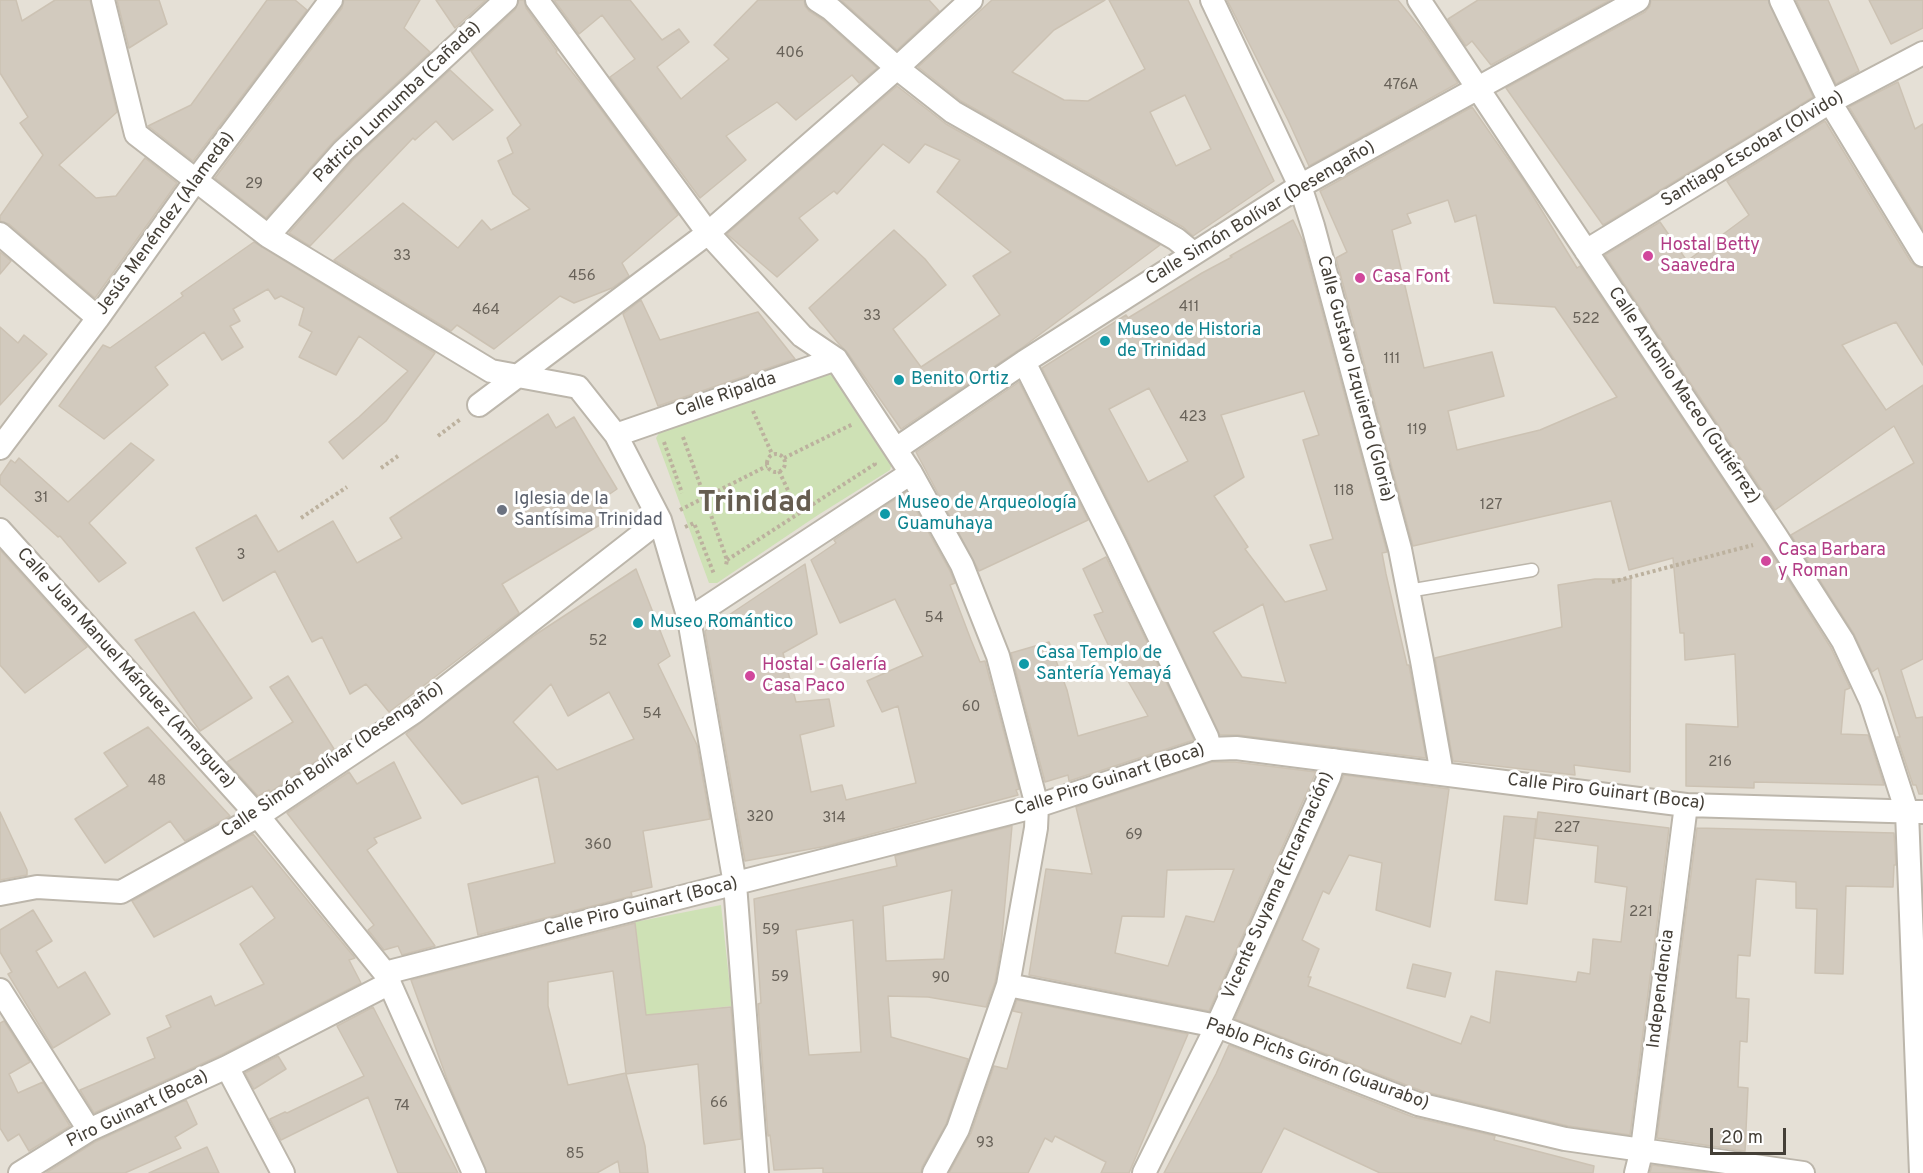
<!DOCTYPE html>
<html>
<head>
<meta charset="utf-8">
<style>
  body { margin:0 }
  #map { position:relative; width:1923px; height:1173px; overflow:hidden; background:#f2efe8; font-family:Overpass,sans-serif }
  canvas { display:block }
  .scale { position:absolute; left:1710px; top:1128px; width:76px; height:27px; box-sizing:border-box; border:3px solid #443f37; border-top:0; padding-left:8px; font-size:18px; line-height:21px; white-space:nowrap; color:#443f37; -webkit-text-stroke:4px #fff; paint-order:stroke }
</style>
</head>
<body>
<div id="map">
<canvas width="1923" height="1173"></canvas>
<div class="scale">20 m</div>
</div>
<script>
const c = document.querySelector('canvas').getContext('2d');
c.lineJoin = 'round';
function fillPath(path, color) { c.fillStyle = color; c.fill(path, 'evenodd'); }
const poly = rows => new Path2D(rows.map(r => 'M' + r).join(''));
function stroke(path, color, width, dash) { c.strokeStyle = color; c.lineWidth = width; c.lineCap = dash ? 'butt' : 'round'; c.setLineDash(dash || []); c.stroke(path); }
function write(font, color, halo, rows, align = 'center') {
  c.font = font + ' Overpass,sans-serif'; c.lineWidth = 6; c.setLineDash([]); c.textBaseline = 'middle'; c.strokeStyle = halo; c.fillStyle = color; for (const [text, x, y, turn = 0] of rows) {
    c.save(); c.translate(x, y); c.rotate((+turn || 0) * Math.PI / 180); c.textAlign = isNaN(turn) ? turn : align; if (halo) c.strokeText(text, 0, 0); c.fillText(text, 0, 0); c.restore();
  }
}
fillPath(poly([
  [0,0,1923,0,1923,1173,0,1173]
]), '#e5e0d6');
fillPath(poly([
  [832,372,893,460,890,470,818,515,717,583,709,583,656,438,661,430],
  [721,905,732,1006,646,1015,635,922]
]), '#cee1b5');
const building = poly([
  [0,0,16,0,22,21,55,0,90,0,117,112,59,165,96,198,116,196,145,158,177,183,95,298,9,224,0,221,0,216,43,155,20,123,28,117,0,73,0,0],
  [117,0,159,0,167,24,129,48,117,0],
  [267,0,295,0,307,10,193,161,148,126,191,105,267,0],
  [344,0,420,0,404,28,430,52,334,141,266,218,215,178,342,8,344,0],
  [436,0,486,0,455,28,436,0],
  [519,0,524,0,526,8,557,51,556,52,588,92,678,215,622,263,629,276,612,288,574,303,560,296,494,349,457,325,451,331,334,260,403,203,458,248,482,220,491,230,530,209,513,194,498,161,513,153,507,138,521,125,471,51,515,10,519,0],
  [554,0,630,0,662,40,679,29,689,42,657,67,681,99,729,59,714,45,758,0,804,0,805,6,809,11,823,20,877,68,859,83,852,75,796,120,777,102,726,136,746,160,700,198,610,77,635,59,602,15,579,34,554,0],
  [841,0,929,0,939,11,897,50,841,0],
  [992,0,1105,0,1054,30,1012,72,1064,100,1088,101,1145,69,1109,0,1188,0,1274,181,1193,236,1183,227,961,101,918,67,992,0],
  [1185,95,1211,149,1176,166,1150,112,1185,95],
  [1227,0,1398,0,1425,34,1458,83,1309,166,1288,120,1227,0],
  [1478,0,1610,0,1491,65,1472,41,1466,46,1448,19,1478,0],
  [1651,0,1768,0,1813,97,1603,225,1506,88,1645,12,1650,6,1651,0],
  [1796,0,1828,0,1859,71,1836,84,1796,0],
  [1869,0,1923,0,1923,28,1891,44,1869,0],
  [450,70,493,110,453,140,436,121,415,140,413,138,310,246,289,233,353,160,450,70],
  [1898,82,1915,129,1923,124,1923,229,1849,107,1898,82],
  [897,86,946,124,1160,245,1023,347,901,429,847,352,839,344,809,308,894,230,925,259,946,285,893,329,921,367,1000,315,973,276,1011,252,937,192,960,160,925,144,909,163,883,144,837,194,834,191,799,218,818,240,777,277,727,234,897,86],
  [1472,107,1525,183,1577,268,1580,266,1765,543,1831,648,1850,688,1845,690,1841,734,1868,735,1884,785,1754,782,1754,788,1686,786,1686,724,1738,727,1735,654,1685,660,1684,633,1680,633,1673,558,1629,570,1611,501,1413,546,1336,258,1347,252,1320,191,1472,107],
  [1448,200,1455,222,1476,215,1494,303,1555,307,1617,397,1540,430,1457,450,1448,411,1504,396,1492,352,1424,368,1392,230,1411,223,1407,214,1448,200],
  [1825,121,1911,262,1917,267,1923,268,1923,365,1896,322,1842,345,1886,410,1923,385,1923,659,1901,670,1916,718,1923,717,1923,794,1919,794,1916,785,1913,785,1897,737,1900,737,1878,668,1872,672,1854,634,1791,535,1914,463,1894,426,1775,510,1605,255,1660,222,1687,261,1749,215,1727,181,1825,121],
  [1293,220,1303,241,1387,552,1382,553,1386,574,1407,665,1409,665,1426,758,1238,735,1220,735,1127,538,1042,368,1126,315,1128,318,1202,273,1232,257,1230,256,1293,220],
  [1149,388,1188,461,1148,482,1109,409,1149,388],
  [1304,391,1319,435,1303,440,1333,539,1310,545,1327,590,1285,602,1245,549,1248,547,1214,496,1244,477,1221,415,1304,391],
  [1263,604,1286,683,1242,677,1213,632,1263,604],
  [254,242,435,353,386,421,343,459,329,442,359,417,408,371,359,336,336,375,299,357,312,332,299,325,304,308,281,296,275,299,268,289,233,309,240,321,230,326,243,347,222,360,204,332,155,367,168,385,104,439,59,406,103,345,110,348,183,296,181,293,254,242],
  [0,252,11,261,0,274,0,252],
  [641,300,660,340,758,312,795,359,658,406,623,314,641,300],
  [0,327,18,343,24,335,47,354,0,405,0,327],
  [1019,382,1088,520,979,571,916,452,1019,382],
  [548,414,556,428,574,417,617,489,598,502,608,520,502,584,519,613,389,712,366,684,350,694,322,637,312,642,275,571,223,601,196,548,256,515,278,552,333,521,357,563,402,538,390,518,548,414],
  [131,443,154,460,89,523,126,563,99,582,60,536,58,537,0,484,0,476,11,460,15,463,19,458,68,502,131,443],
  [906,492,950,571,955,583,950,585,971,640,980,662,985,661,1019,789,1016,790,1018,795,827,846,745,861,705,631,805,564,817,634,783,653,796,702,829,699,834,726,800,735,811,792,842,785,846,800,916,783,898,706,882,712,867,681,923,656,895,599,840,623,811,560,836,543,834,540,906,492],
  [0,550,87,647,25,693,0,665,0,550],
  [1106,557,1194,740,1069,781,1068,775,1045,782,1011,653,1049,642,1067,690,1078,736,1148,716,1113,655,1094,615,1103,612,1083,569,1106,557],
  [636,569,670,656,658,664,697,745,710,819,643,831,652,887,631,892,632,896,478,935,468,884,555,863,538,776,462,804,406,734,535,635,636,569],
  [551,684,568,716,609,692,634,739,557,770,513,722,551,684],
  [1595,579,1631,579,1630,772,1574,765,1575,775,1453,761,1435,658,1562,627,1558,585,1595,579],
  [194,612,252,698,200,731,135,640,194,612],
  [288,676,334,749,270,792,269,790,258,796,227,762,293,722,270,687,288,676],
  [148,727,230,816,185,841,170,821,105,863,75,819,128,786,104,753,148,727],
  [394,762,421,818,374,838,377,843,367,850,435,946,402,955,398,946,384,950,368,930,374,925,287,813,349,772,357,784,394,762],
  [1212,762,1235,762,1316,772,1209,1011,1029,975,1046,869,1092,874,1076,807,1212,762],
  [1234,869,1214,922,1186,916,1168,966,1115,953,1122,916,1164,917,1167,870,1234,869],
  [1344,775,1449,789,1430,927,1376,910,1382,863,1349,855,1329,894,1323,891,1302,940,1319,949,1308,977,1311,977,1308,986,1461,1044,1471,1016,1490,1023,1496,971,1576,982,1578,972,1590,974,1593,939,1621,942,1627,887,1595,882,1598,846,1535,838,1538,812,1669,828,1630,1135,1568,1126,1422,1091,1235,1019,1344,775],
  [0,812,27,870,27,875,0,880,0,812],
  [1504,816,1536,819,1527,904,1495,900,1504,816],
  [1012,826,1001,947,995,982,986,1007,928,997,888,996,891,1037,968,1059,946,1124,922,1167,921,1173,823,1173,823,1168,774,1170,770,1135,768,1136,758,1004,761,1003,754,899,897,866,895,856,1012,826],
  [952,890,944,959,886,961,883,906,952,890],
  [853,920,861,1052,809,1055,796,930,853,920],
  [1697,828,1894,833,1896,865,1894,865,1893,887,1846,886,1843,974,1815,973,1817,909,1796,908,1796,882,1756,879,1750,956,1738,955,1736,998,1749,999,1747,1042,1740,1041,1738,1087,1748,1088,1745,1151,1657,1138,1697,828],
  [253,834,355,958,349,960,361,983,221,1055,94,1113,80,1090,155,1058,147,1038,171,1027,166,1016,211,996,215,1006,264,984,240,944,275,918,252,886,154,937,132,901,253,834],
  [33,910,52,941,36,951,58,988,85,972,110,1014,53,1048,8,974,12,972,0,952,0,930,33,910],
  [635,923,646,1015,731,1007,741,1139,704,1144,698,1064,626,1074,645,1146,648,1173,620,1173,618,1161,597,1173,487,1173,447,1079,411,980,635,923],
  [613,971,626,1073,568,1085,548,1006,548,982,613,971],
  [1413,964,1451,973,1445,997,1407,988,1413,964],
  [1017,1000,1188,1034,1129,1173,1101,1173,1106,1162,1055,1136,1052,1142,1045,1138,1028,1173,949,1173,971,1133,994,1066,1007,1069,1022,1013,1013,1011,1017,1000],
  [373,1007,458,1173,398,1173,368,1097,281,1140,270,1119,285,1112,287,1113,364,1076,337,1026,373,1007],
  [4,1021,30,1062,9,1074,18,1093,43,1082,70,1126,29,1151,19,1134,8,1141,0,1128,0,1023,4,1021],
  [1229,1045,1413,1117,1495,1136,1494,1140,1594,1166,1593,1173,1380,1173,1284,1128,1261,1173,1164,1173,1216,1074,1229,1045],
  [278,1056,286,1069,254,1089,245,1073,278,1056],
  [186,1100,197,1124,175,1137,181,1148,125,1173,46,1173,95,1142,186,1100],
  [207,1147,219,1173,149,1173,207,1147],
  [1652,1165,1708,1173,1650,1173,1652,1165]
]);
fillPath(building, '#d2cabe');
stroke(building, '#ccc2b3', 1.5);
const lane = poly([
  [1408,591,1532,570]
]);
const street = poly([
  [103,0,136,134,268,236,491,371,578,387,616,435,660,520,689,619,735,884,757,1173],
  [537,0,708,233,802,336,836,359,911,473,962,565,998,656,1037,806,1036,828,1008,985,958,1129,934,1173],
  [817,0,831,9,897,68,953,112,1176,239,1193,253],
  [1212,0,1300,186,1313,226,1400,549,1422,661,1442,774],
  [1419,0,1776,536,1843,641,1871,701,1907,812,1921,1173],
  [1781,0,1830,102,1923,255],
  [0,234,98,318],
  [268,236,343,151,506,0],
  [1586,251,1830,102,1923,53],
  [1024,362,1115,544,1207,737,1210,749],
  [479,405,708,233,897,68,971,0],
  [616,435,836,359],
  [0,448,98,318,196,180,331,0],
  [896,449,1024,362,1300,186,1638,0],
  [0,530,258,816,385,973,474,1173],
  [689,619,911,473],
  [0,894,37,887,121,892,258,816,414,712,660,520],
  [385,973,1037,806,1210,749,1236,748,1686,805,1923,812],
  [1008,985,1217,1026,1418,1104,1565,1139,1803,1173],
  [0,990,89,1130],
  [227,1067,283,1173],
  [20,1173,89,1130,227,1067,390,983],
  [1144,1173,1217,1026,1329,777,1334,760],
  [1636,1173,1642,1149,1686,805]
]);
stroke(lane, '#bcb6ab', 15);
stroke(street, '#bcb6ab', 26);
stroke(poly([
  [753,411,772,454],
  [438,436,462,418],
  [683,437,727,560,726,565],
  [664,442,682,493],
  '767 463a9 9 0 1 1 18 0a9 9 0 1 1-18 0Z',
  [784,458,853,424],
  [381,468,398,456],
  [779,471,799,514],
  [680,510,767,466],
  [301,518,347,487],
  [685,527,694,523,714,574],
  [727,560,875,464,873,462],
  [1612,582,1753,545]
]), '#bcb19e', 4, [3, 3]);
stroke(lane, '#fff', 12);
stroke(street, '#fff', 22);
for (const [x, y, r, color] of [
  [1648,256,6,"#d1479c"],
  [1360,278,6,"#d1479c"],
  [1105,341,6,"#0f9aa8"],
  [899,380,6,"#0f9aa8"],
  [502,510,6,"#6b7280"],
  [885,514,6,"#0f9aa8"],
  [1766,561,6,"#d1479c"],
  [638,623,6,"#0f9aa8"],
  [1024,664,6,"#0f9aa8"],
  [750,676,6,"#d1479c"]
]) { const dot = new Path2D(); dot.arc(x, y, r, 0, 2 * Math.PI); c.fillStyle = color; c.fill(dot); stroke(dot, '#fff', 2); }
write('15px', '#686259', null, [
  ["406",790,54],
  ["476A",1401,86],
  ["29",254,185],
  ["33",402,257],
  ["456",582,277],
  ["411",1189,308],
  ["464",486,311],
  ["33",872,317],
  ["522",1586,320],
  ["111",1392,360],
  ["423",1193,418],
  ["119",1417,431],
  ["118",1344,492],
  ["31",41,499],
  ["127",1491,506],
  ["3",241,556],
  ["54",934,619],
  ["52",598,642],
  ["60",971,708],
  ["54",652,715],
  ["216",1720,763],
  ["48",157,782],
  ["320",760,818],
  ["314",834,819],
  ["227",1567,829],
  ["69",1134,836],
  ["360",598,846],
  ["221",1641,913],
  ["59",771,931],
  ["59",780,978],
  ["90",941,979],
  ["66",719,1104],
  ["74",402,1107],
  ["93",985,1144],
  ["85",575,1155]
]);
write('18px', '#443f37', '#fff', [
  ["Patricio Lumumba (Cañada)",398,103,-44],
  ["Santiago Escobar (Olvido)",1753,150,-31],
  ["Calle Simón Bolívar (Desengaño)",1261,214,-31],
  ["Jesús Menéndez (Alameda)",166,224,-54],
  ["Calle Gustavo Izquierdo (Gloria)",1354,379,75],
  ["Calle Ripalda",726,396,-19],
  ["Calle Antonio Maceo (Gutiérrez)",1683,396,56],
  ["Calle Juan Manuel Márquez (Amargura)",125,669,48],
  ["Calle Simón Bolívar (Desengaño)",333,761,-34],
  ["Calle Piro Guinart (Boca)",1110,781,-18],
  ["Calle Piro Guinart (Boca)",1606,793,7],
  ["Vicente Suyama (Encarnación)",1279,886,-66],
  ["Calle Piro Guinart (Boca)",641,908,-14],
  ["Independencia",1662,989,-83],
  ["Pablo Pichs Girón (Guaurabo)",1317,1065,20],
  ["Piro Guinart (Boca)",138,1110,-26]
]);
write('18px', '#b23c85', '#fff', [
  ["Hostal Betty",1660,246],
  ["Saavedra",1660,267],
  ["Casa Font",1372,278],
  ["Casa Barbara",1778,551],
  ["y Roman",1778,572],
  ["Hostal - Galería",762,666],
  ["Casa Paco",762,687]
], 'left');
write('18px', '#0d838f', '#fff', [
  ["Museo de Historia",1117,331],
  ["de Trinidad",1117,352],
  ["Benito Ortiz",911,380],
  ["Museo de Arqueología",897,504],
  ["Guamuhaya",897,525],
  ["Museo Romántico",650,623],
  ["Casa Templo de",1036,654],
  ["Santería Yemayá",1036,675]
], 'left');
write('18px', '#5b616d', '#fff', [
  ["Iglesia de la",514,500],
  ["Santísima Trinidad",514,521]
], 'left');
write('bold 30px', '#665d50', '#fff', [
  ["Trinidad",755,505]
]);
</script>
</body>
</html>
